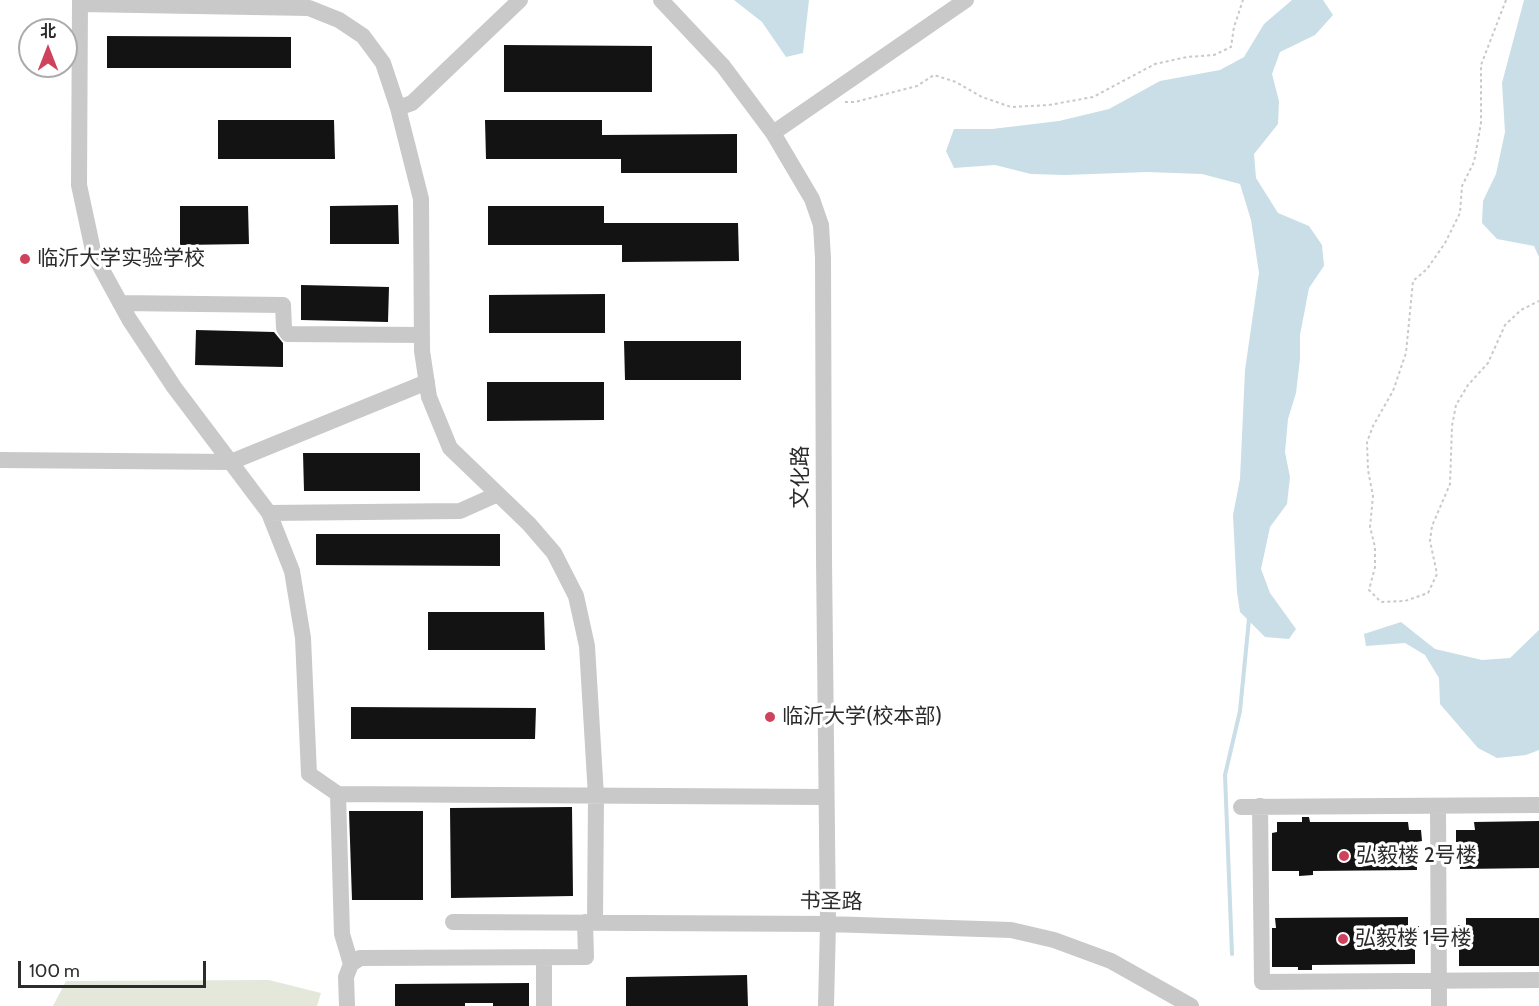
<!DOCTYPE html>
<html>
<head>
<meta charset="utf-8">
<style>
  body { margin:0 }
  #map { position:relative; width:1539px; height:1006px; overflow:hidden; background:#fff; font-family:Cabin,"Noto Sans SC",sans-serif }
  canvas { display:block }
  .north { position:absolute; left:18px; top:18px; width:60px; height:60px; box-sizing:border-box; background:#fff; border:2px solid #ababab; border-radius:50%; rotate:0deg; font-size:16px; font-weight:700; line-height:24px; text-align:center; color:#2c2c2c }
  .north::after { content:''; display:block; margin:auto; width:21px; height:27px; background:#cf425c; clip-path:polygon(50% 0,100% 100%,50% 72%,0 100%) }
  .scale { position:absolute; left:18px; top:961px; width:188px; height:27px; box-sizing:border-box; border:3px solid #2c2c2c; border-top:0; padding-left:8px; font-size:18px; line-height:21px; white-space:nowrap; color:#2c2c2c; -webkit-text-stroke:4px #fff; paint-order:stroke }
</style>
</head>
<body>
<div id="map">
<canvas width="1539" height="1006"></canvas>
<div class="north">北</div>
<div class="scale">100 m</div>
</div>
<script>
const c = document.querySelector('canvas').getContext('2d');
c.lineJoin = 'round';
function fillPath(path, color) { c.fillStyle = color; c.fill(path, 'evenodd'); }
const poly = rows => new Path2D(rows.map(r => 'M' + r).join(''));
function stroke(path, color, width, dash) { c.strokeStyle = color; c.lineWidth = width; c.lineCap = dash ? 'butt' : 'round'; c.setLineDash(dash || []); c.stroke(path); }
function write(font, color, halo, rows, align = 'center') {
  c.font = font + ' Cabin,"Noto Sans SC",sans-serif'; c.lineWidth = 6; c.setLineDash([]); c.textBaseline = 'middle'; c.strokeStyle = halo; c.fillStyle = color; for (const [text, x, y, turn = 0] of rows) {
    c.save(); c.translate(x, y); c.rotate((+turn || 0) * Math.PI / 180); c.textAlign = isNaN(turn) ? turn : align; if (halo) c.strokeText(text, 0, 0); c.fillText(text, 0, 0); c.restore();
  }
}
fillPath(poly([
  [269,980,321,993,317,1006,53,1006,66,981]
]), '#e3e8db');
fillPath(poly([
  [734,0,809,0,803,53,786,57,762,22],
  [1292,0,1323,0,1333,15,1315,35,1280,52,1272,74,1279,101,1278,124,1254,154,1256,178,1278,213,1309,226,1322,245,1324,266,1309,288,1300,335,1300,359,1296,393,1288,419,1285,452,1290,477,1287,504,1270,527,1261,569,1270,593,1296,629,1289,639,1265,637,1240,612,1237,592,1233,515,1240,479,1245,370,1259,273,1251,220,1240,184,1202,174,1147,172,1065,175,1031,174,995,165,954,168,946,151,954,129,992,129,1059,121,1109,109,1160,81,1220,70,1244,57,1264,24],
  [1524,0,1539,0,1539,257,1534,246,1497,239,1482,223,1483,201,1496,174,1505,132,1502,83],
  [1401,622,1435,649,1482,660,1510,658,1539,630,1539,750,1526,755,1497,758,1478,748,1440,704,1439,678,1425,655,1405,643,1366,646,1364,634]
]), '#c9dee6');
stroke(poly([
  [1232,954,1225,775,1240,711,1249,619]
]), '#c9dee6', 4);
fillPath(poly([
  [107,36,291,37,291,68,107,68],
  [504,45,652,46,652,92,504,92],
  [218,120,334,120,335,159,218,159],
  [485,120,602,120,602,135,737,134,737,173,621,173,621,159,486,159],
  [398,205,399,244,330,244,330,206],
  [180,206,248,206,249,244,180,245],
  [488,206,604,206,604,223,738,223,739,261,622,262,622,245,488,245],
  [301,285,389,287,388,322,301,320],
  [605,294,605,333,489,333,489,295],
  [196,330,274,332,283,343,283,367,195,365],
  [624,341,741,341,741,380,625,380],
  [487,382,604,382,604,420,487,421],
  [303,453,420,453,420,491,304,491],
  [316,534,500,534,500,566,316,565],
  [428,612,544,612,545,650,428,650],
  [351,707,536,708,535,739,351,739],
  [572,807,573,896,451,898,450,808],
  [349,811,423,811,423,900,352,900],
  [1302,817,1309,817,1310,822,1408,822,1409,830,1421,830,1422,841,1416,842,1417,870,1313,871,1313,875,1299,876,1299,871,1272,871,1272,833,1277,832,1277,822,1302,822],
  [1539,821,1539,868,1460,869,1460,842,1456,842,1456,830,1475,830,1474,822],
  [1408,917,1408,926,1419,926,1419,936,1415,936,1415,964,1312,965,1312,970,1298,970,1298,967,1272,967,1272,928,1276,928,1275,918],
  [1466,918,1539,918,1539,966,1459,966,1459,938,1454,938,1454,925,1466,925],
  [747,975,748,1006,626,1006,626,977],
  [529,983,529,1006,493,1006,493,1003,465,1003,465,1006,395,1006,395,984]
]), '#131313');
stroke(poly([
  [1506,0,1481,65,1481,123,1474,162,1462,186,1460,213,1445,243,1427,269,1413,281,1406,353,1393,391,1373,426,1367,442,1368,470,1373,496,1370,527,1375,547,1375,567,1369,590,1381,602,1405,601,1428,593,1437,574,1430,541,1432,526,1450,484,1452,426,1456,405,1468,385,1488,363,1505,325,1521,310,1539,301],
  [845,102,855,102,917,86,934,75,956,82,982,97,1011,107,1049,105,1093,97,1155,64,1187,57,1214,55,1231,47,1234,27,1243,0]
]), '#c9c9c9', 2, [3, 3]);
stroke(poly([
  [80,0,79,185,94,255,129,319,174,387,269,513,292,571,303,638,309,774,338,794,826,797],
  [661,0,723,66,773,133,812,199,821,225,823,258,824,559,828,924,826,1006],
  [80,4,309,8,339,20,363,36,383,63,398,108,421,199,422,351,429,397,450,448,529,524,554,553,576,596,587,646,596,796,595,922],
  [398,108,412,103,520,0],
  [773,133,966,0],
  [120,303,283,305,284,328,288,334,422,335],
  [0,460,231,462,427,382],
  [269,513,460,511,498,494],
  [338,794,342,934,351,964],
  [1260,806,1262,982,1539,980],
  [1438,806,1439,1006],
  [1241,807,1539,805],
  [453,922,828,924,1011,930,1054,940,1111,961,1191,1006],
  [347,1006,346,977,351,964,360,958,586,957,585,922],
  [544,1006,544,957]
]), '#c9c9c9', 16);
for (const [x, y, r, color] of [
  [25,259,6,"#cf425c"],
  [770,717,6,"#cf425c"],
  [1344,856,6,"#cf425c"],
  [1343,939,6,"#cf425c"]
]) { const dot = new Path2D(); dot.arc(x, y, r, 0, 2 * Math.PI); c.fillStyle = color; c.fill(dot); stroke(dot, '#fff', 2); }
write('21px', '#2c2c2c', '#fff', [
  ["临沂大学实验学校",37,259],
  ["临沂大学(校本部)",782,717],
  ["弘毅楼 2号楼",1356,856],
  ["弘毅楼 1号楼",1355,939]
], 'left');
write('21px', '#2c2c2c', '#fff', [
  ["文化路",801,477,-90],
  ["书圣路",831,902,1]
]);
</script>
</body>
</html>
